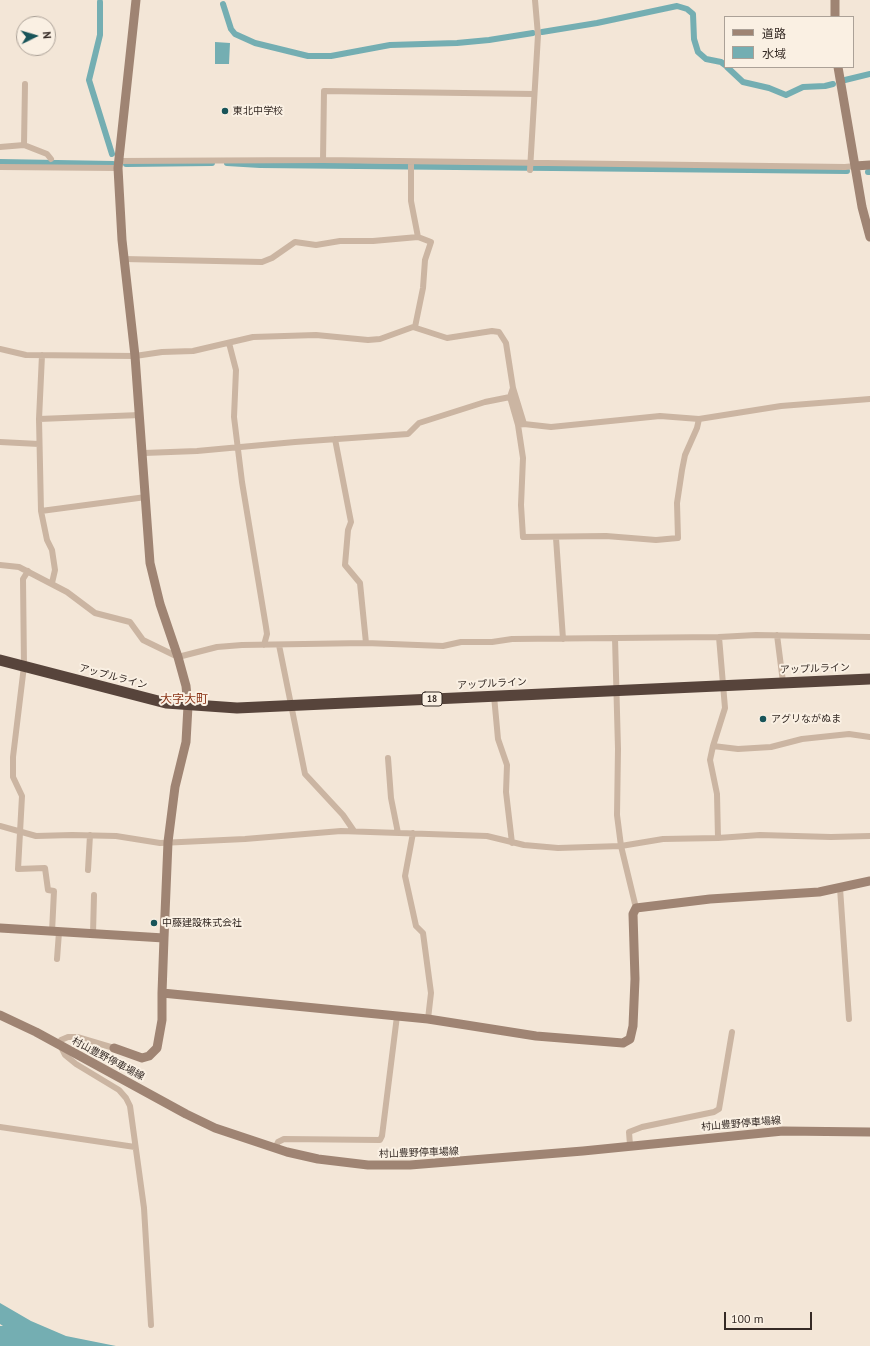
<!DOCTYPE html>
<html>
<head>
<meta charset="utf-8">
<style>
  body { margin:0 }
  #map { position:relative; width:870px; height:1346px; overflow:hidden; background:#f3e6d7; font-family:"PT Sans","Noto Sans JP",sans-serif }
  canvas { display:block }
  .legend { position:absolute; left:724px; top:16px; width:130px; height:52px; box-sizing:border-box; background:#faf0e3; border:1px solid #aba197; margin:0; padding:5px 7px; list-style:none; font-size:12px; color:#352a25 }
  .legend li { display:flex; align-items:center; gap:8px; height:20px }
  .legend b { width:20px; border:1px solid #aba197 }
  .north { position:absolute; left:16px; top:16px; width:40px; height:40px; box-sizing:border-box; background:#faf0e3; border:1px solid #aba197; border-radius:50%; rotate:85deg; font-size:11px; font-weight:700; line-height:16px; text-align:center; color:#352a25 }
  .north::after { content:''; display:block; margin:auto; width:14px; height:18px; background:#185459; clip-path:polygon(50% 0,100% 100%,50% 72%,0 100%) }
  .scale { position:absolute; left:724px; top:1312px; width:88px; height:18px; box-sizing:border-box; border:2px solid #352a25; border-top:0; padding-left:5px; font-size:12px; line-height:14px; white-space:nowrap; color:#352a25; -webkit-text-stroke:3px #faf0e3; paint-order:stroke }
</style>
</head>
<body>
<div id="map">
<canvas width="870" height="1346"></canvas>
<ul class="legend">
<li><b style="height:5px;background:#9f8473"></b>道路</li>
<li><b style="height:11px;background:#74aeb2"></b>水域</li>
</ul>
<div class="north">N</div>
<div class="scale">100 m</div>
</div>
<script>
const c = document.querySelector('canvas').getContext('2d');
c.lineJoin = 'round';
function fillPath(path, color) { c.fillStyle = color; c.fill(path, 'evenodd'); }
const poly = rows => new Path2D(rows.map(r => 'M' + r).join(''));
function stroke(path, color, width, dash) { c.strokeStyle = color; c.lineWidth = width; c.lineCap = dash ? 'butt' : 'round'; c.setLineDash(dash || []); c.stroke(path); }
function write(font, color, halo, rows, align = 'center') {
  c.font = font + ' "PT Sans","Noto Sans JP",sans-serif'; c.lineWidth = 4; c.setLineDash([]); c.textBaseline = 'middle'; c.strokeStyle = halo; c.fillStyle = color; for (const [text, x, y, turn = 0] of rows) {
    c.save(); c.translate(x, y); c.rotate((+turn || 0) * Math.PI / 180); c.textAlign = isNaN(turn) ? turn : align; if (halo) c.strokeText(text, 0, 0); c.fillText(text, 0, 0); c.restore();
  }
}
fillPath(poly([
  [215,42,230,43,229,64,215,64],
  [0,1303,31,1321,66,1336,116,1346,0,1346,0,1326,3,1326,0,1324]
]), '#74aeb2');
stroke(poly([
  [100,2,100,35,89,80,112,154],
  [223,4,231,29,235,34,255,43,308,56,331,56,390,45,457,43,489,40,533,33],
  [542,32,597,23,677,6,687,9,693,14,694,39,698,52,706,59,721,62,725,65],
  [727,67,743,82,769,88,786,95,803,87,825,86,833,84],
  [845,80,870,74],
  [0,162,113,164],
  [227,163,260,165,847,171],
  [126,164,212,163],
  [868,172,870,172]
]), '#74aeb2', 6);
stroke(poly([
  [24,145,25,84],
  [0,147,24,145,47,154,51,159],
  [323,160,324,91,534,94],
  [118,161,323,160,845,167,855,166],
  [411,162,411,201,418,237,431,242,425,260,423,288,415,327],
  [0,167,118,168],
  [530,170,538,35,535,0],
  [124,259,262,262,272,258,295,242,316,245,340,241,373,241,418,237],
  [229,343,236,370,234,417,242,482,266,627,267,634,264,645],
  [0,349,26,355,135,356,162,352,193,351,253,337,316,335,368,340,380,339,413,327,447,338,492,331,499,332,506,343,513,388,510,397,518,425,523,458,521,505,523,537,606,536,656,540,678,538,677,503,682,470,685,455,697,428,699,419],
  [513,388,524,424],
  [39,419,42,355],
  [518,425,524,424,551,427,660,416,699,419,781,406,870,399],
  [335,439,351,522,348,530,345,565,360,583,366,643],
  [0,442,39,444],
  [144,453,197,451,295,442,408,434,419,423,485,402,510,397],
  [41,511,146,497],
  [556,538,563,639],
  [0,565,19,567,67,592,95,613,130,622,143,640,178,657,217,647,242,645,366,643,443,646,461,642,492,642,512,639,719,637,756,635,870,637],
  [28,571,23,579,24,666,13,757,13,777,22,796,18,869,45,868,48,890,54,891,52,932],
  [52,583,55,570,52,550,47,540,41,511,39,419,140,415],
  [777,635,783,682],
  [719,637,725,708,713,746,738,749,771,747,802,739,849,734,870,737],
  [615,638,618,749,617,815,621,846,636,908],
  [279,645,305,774,343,815,354,831],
  [494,696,498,739,507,765,506,792,512,843],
  [713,746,710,760,717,794,718,838],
  [388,758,391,798,398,833],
  [0,826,36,836,72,835,116,836,160,843,245,839,341,831,487,836,524,845,558,848,621,846,663,839,718,838,760,835,831,837,870,836],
  [413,833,405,876,416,926,423,933,431,993,428,1019],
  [88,870,90,835],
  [840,888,849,1019],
  [93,934,94,895],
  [57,959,59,932],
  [114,1048,77,1037,68,1037,61,1040,60,1045,65,1055,76,1064,119,1090,126,1098,130,1106,144,1208,151,1325],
  [0,1127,135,1147],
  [630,1145,629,1132,642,1127,714,1112,719,1109,732,1032],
  [275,1148,278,1142,284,1139,380,1140,382,1136,397,1016]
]), '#cbb5a2', 6);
stroke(poly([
  [136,0,118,168,122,240,135,356,150,563,160,604,178,657,186,686,188,706,186,742,175,787,168,842,164,938],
  [835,17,835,0],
  [838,67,862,207,870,237],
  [855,166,870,165],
  [0,928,164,938,162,993,428,1019,536,1036,623,1043,630,1039,633,1026,635,979,633,914,636,908,710,899,819,892,870,881],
  [0,1015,36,1032,186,1114,215,1128,287,1152,318,1159,368,1165,410,1165,583,1151,783,1131,870,1132],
  [114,1048,142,1058,149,1056,157,1048,162,1020,162,993]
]), '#9f8473', 9);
stroke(poly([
  [0,660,166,703,237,708,870,679]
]), '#57443b', 11);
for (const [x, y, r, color] of [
  [225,111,4,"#185459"],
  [763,719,4,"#185459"],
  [154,923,4,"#185459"]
]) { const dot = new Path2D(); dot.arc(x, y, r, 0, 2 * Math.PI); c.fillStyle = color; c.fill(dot); stroke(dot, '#faf0e3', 1.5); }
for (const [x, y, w] of [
  [432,699,20]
]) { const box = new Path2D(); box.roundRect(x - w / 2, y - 7, w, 14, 3); c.fillStyle = '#faf0e3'; c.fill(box); stroke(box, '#352a25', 1); }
write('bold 9px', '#352a25', null, [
  ["18",432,699]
]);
write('10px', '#352a25', '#faf0e3', [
  ["東北中学校",233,111],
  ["アグリながぬま",771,719],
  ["中藤建設株式会社",162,923]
], 'left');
write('10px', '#352a25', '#faf0e3', [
  ["アップルライン",815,669,-2],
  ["アップルライン",113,677,15],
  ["アップルライン",492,684,-3],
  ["村山豊野停車場線",108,1059,28],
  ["村山豊野停車場線",741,1124,-5],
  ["村山豊野停車場線",419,1153,-2]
]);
write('12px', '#8a3518', '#faf0e3', [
  ["大字大町",184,700]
]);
</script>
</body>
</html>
